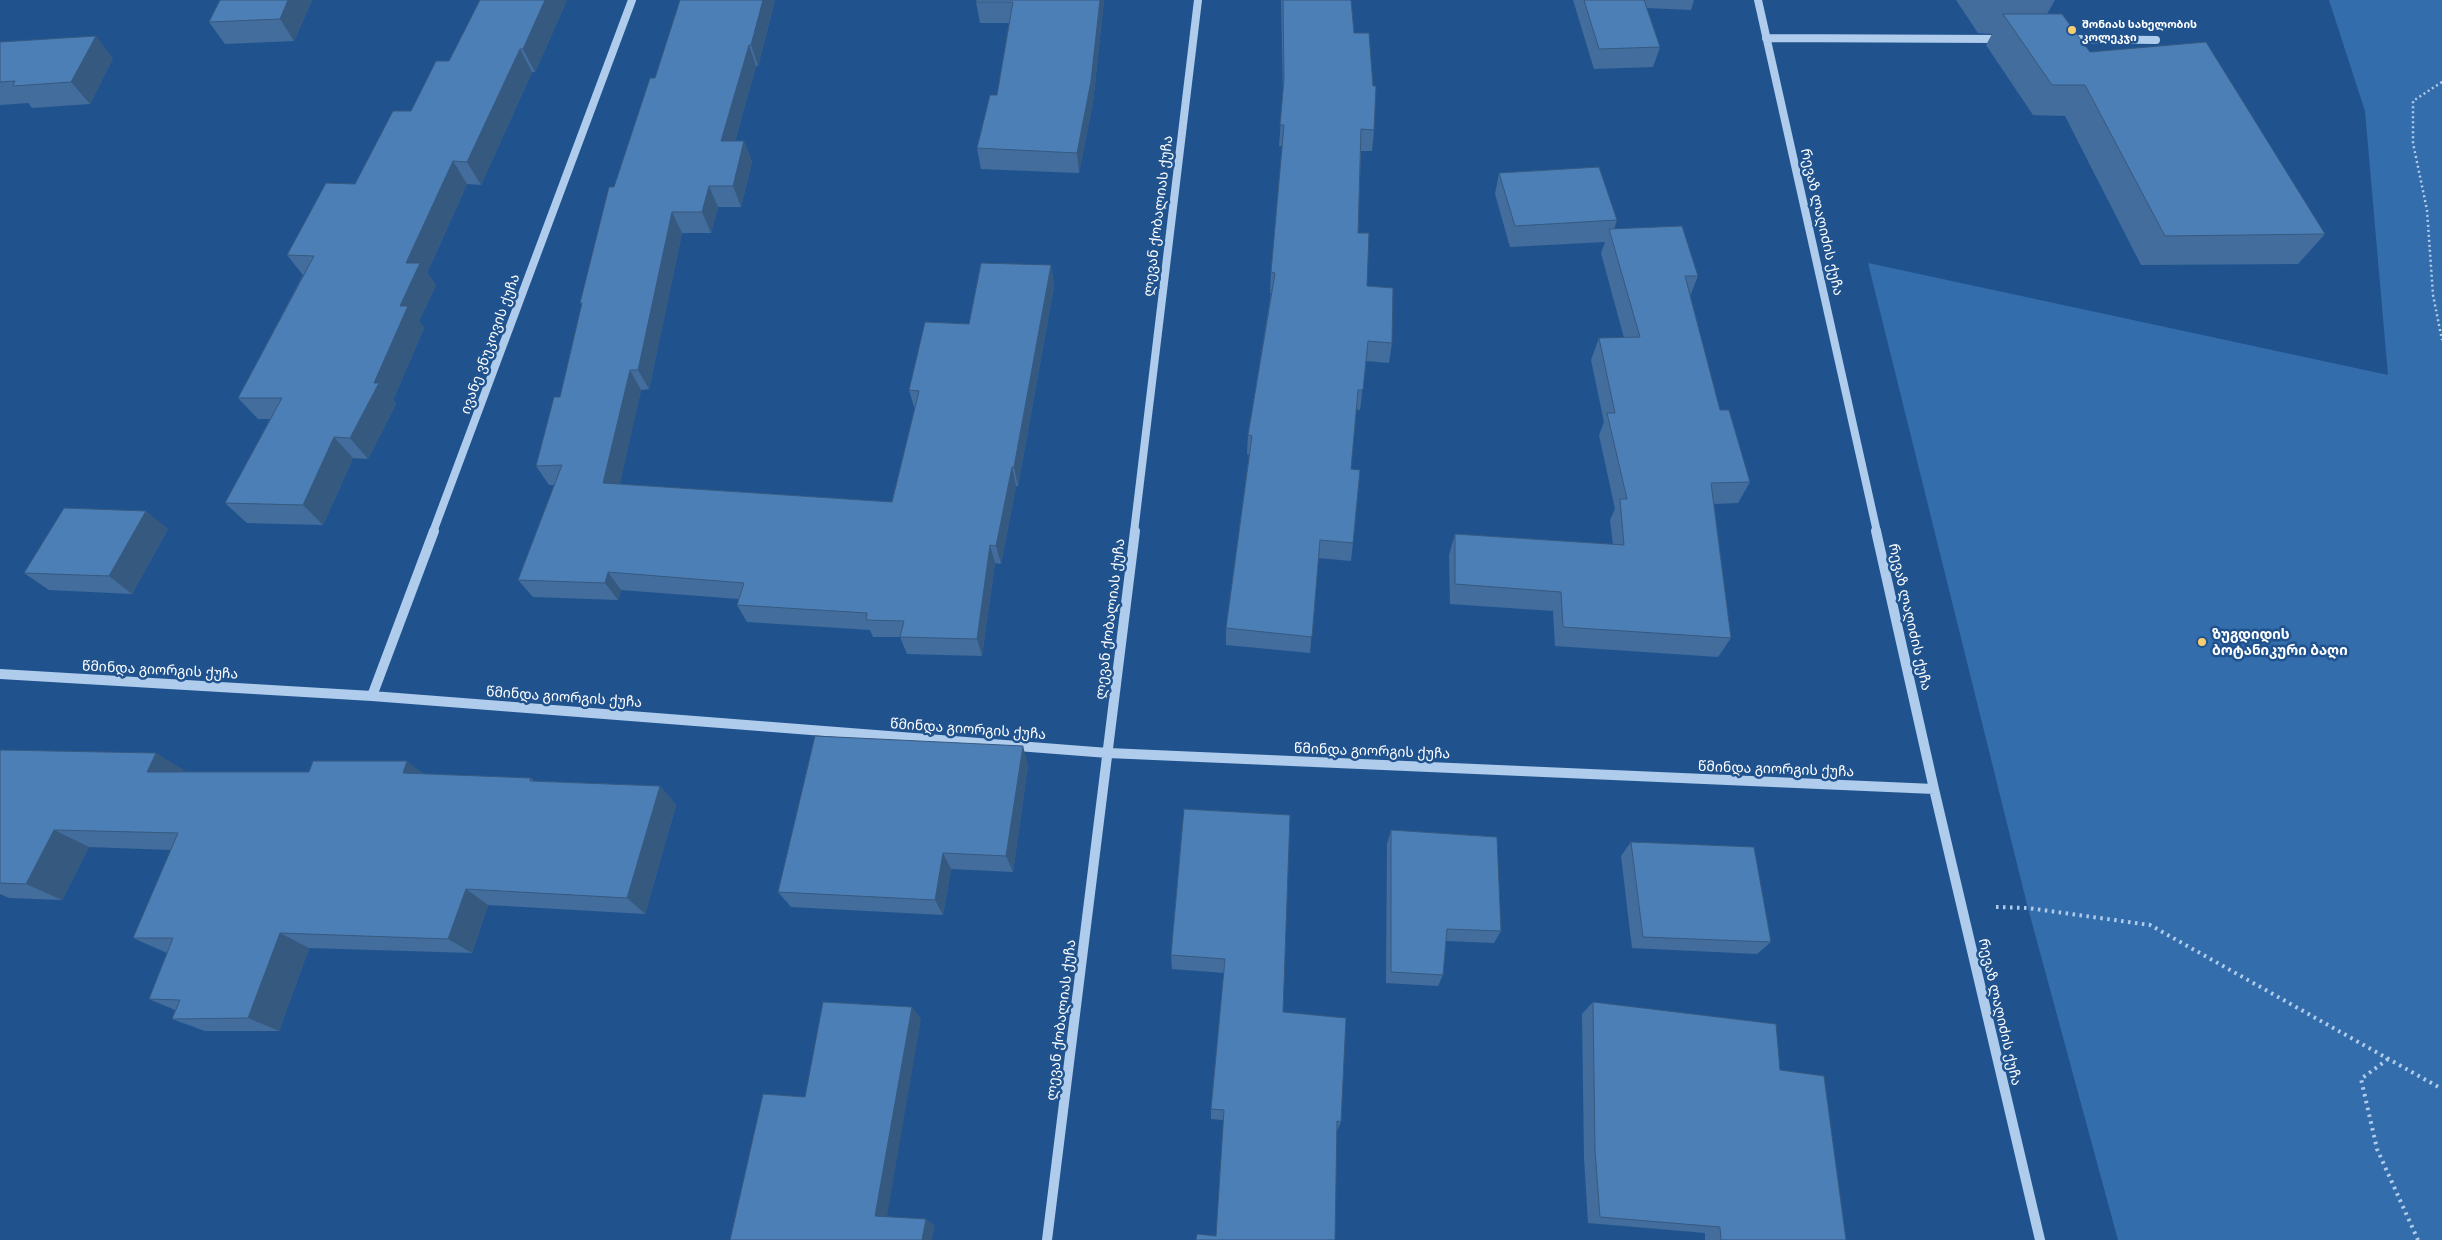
<!DOCTYPE html>
<html>
<head>
<meta charset="utf-8">
<style>
  body { margin:0 }
  canvas { display:block; background:#20538e }
</style>
</head>
<body>
<canvas width="2442" height="1240"></canvas>
<script>
const c = document.querySelector('canvas').getContext('2d');
c.lineJoin = 'round';
function fillPath(path, color) { c.fillStyle = color; c.fill(path, 'evenodd'); }
const poly = rows => new Path2D(rows.map(r => 'M' + r).join(''));
function stroke(path, color, width, dash) { c.strokeStyle = color; c.lineWidth = width; c.lineCap = dash ? 'butt' : 'round'; c.setLineDash(dash || []); c.stroke(path); }
function write(font, color, halo, rows, align = 'center') {
  c.font = font + ' Lato,"Noto Sans Georgian",sans-serif'; c.lineWidth = 5; c.setLineDash([]); c.textBaseline = 'middle'; c.strokeStyle = halo; c.fillStyle = color; for (const [text, x, y, turn = 0] of rows) {
    c.save(); c.translate(x, y); c.rotate((+turn || 0) * Math.PI / 180); c.textAlign = isNaN(turn) ? turn : align; if (halo) c.strokeText(text, 0, 0); c.fillText(text, 0, 0); c.restore();
  }
}
fillPath(poly([
  [2329,0,2442,0,2442,1240,2118,1240,2028,908,1868,263,2388,375,2365,111]
]), '#346dab');
stroke(poly([
  [2442,82,2413,101,2413,143,2427,210,2433,295,2442,340]
]), '#afccec', 2.5, [2, 3]);
stroke(poly([
  [1996,907,2028,908,2150,925,2442,1089],
  [2388,1059,2361,1079,2377,1149,2418,1240]
]), '#afccec', 4, [2.5, 4.5]);
stroke(poly([
  [1758,0,1877,532],
  [1766,38,2001,39],
  [2069,39,2156,40],
  [433,532,632,0],
  [1134,532,1198,0]
]), '#afccec', 8);
stroke(poly([
  [1876,531,1934,789,2040,1240],
  [0,674,372,696,1108,753,1934,789],
  [372,696,434,531],
  [1047,1240,1135,531]
]), '#afccec', 10);
fillPath(poly([
  [220,0,312,0,294,41,225,44,209,22],
  [567,0,535,72,532,72,481,185,467,184,427,273,436,285,419,321,424,328,393,400,396,404,368,459,353,458,323,525,247,523,225,503,270,419,258,419,238,398,303,275,287,255,355,184,449,61],
  [775,0,758,66,756,66,735,141,744,141,752,162,741,207,718,207,711,233,682,233,649,389,641,390,619,484,892,502,915,410,909,390,969,324,1051,265,1054,286,1018,486,1016,486,1001,564,995,563,982,656,907,654,900,637,873,637,870,630,747,622,737,605,739,599,621,590,618,600,533,597,518,580,554,485,549,485,536,466,560,397,582,305,580,303,614,187,655,78],
  [1104,0,1093,102,1079,173,981,169,977,148,997,95,1009,23,980,23,976,2],
  [1281,0,1351,0,1354,33,1374,130,1372,151,1361,151,1358,233,1367,286,1392,343,1389,363,1366,361,1360,410,1356,409,1351,469,1353,543,1351,561,1318,558,1310,653,1226,645,1226,628,1249,455,1247,454,1248,435,1271,293,1270,293,1271,272,1282,146,1279,146,1283,92],
  [1573,0,1694,0,1691,10,1646,8,1660,47,1653,67,1594,69],
  [1956,0,2055,0,2047,14,2090,52,2325,234,2298,264,2141,265,2065,116,2033,115,1986,45,1992,34,1978,33],
  [0,42,113,58,90,104,32,108,28,103,0,105],
  [1499,173,1617,220,1614,229,1698,276,1690,296,1720,410,1750,482,1738,503,1714,504,1731,638,1718,657,1555,646,1553,611,1450,604,1449,555,1455,534,1613,545,1610,520,1615,509,1599,435,1604,422,1591,360,1599,338,1624,338,1601,253,1605,242,1510,247,1495,194],
  [168,529,132,594,49,590,24,573],
  [0,750,156,753,185,772,424,774,531,778,534,781,660,786,676,805,645,914,488,905,472,953,309,948,279,1031,205,1031,172,1019,175,1010,149,999,167,953,133,938,171,850,89,847,62,900,9,898,0,894],
  [1028,765,1013,872,951,869,943,915,791,907,778,892],
  [1184,809,1283,1012,1341,1122,1337,1131,1211,1119,1211,1109,1224,973,1172,969,1171,955],
  [1391,830,1501,931,1494,943,1446,941,1443,975,1438,986,1386,983,1387,844],
  [1631,842,1771,942,1757,954,1632,948,1621,856],
  [1593,1002,1780,1070,1846,1240,1705,1240,1705,1233,1588,1223,1584,1158,1582,1014]
]), '#426d9d');
fillPath(poly([
  [288,0,312,0,294,41,280,19],
  [545,0,567,0,535,72,523,49],
  [763,0,775,0,758,66,751,45],
  [1100,0,1104,0,1093,102,1079,173,1077,153],
  [96,36,113,58,90,104,71,82],
  [749,45,756,66,729,162,721,141],
  [520,49,532,72,481,185,467,162],
  [744,141,752,162,741,207,733,186],
  [453,161,467,184,427,273,436,285,419,321,424,328,393,400,396,404,368,459,350,438,374,383,400,306,406,263],
  [709,186,718,207,711,233,702,212],
  [672,212,682,233,649,389,638,370],
  [1051,265,1054,286,1018,486,1014,467],
  [630,370,641,390,616,502,603,483],
  [334,437,353,458,323,525,303,505],
  [1012,467,1016,486,1001,564,996,546],
  [146,511,168,529,132,594,109,576],
  [990,545,995,563,982,656,977,639],
  [608,572,621,590,618,600,605,583],
  [1023,746,1028,765,1013,872,1006,856],
  [156,753,187,772,147,772],
  [407,761,431,780,403,773],
  [660,786,676,805,645,914,627,898],
  [54,830,89,847,62,900,26,884],
  [943,853,951,869,943,915,935,900],
  [466,889,488,905,472,953,448,939],
  [280,933,309,948,279,1031,248,1018],
  [912,1007,921,1019,886,1222,875,1216],
  [926,1219,935,1225,932,1240,922,1240]
]), '#365980');
const building = poly([
  [220,0,288,0,280,19,209,22,220,0],
  [480,0,545,0,523,49,520,49,467,162,453,161,406,263,420,263,400,306,408,306,374,383,379,383,350,438,334,437,303,505,225,503,282,398,238,398,314,256,287,255,326,183,355,184,393,111,411,111,436,61,449,61,480,0],
  [680,0,763,0,751,45,749,45,721,141,744,141,733,186,709,186,702,212,672,212,638,370,630,370,603,483,892,502,919,391,909,390,925,322,969,324,981,263,1051,265,1014,467,1012,467,996,546,990,545,977,639,900,637,904,621,866,620,867,613,737,605,744,583,608,572,605,583,518,580,562,465,536,466,554,397,560,397,582,303,580,303,609,187,614,187,650,78,655,78,680,0],
  [976,0,1100,0,1091,81,1077,153,977,148,990,95,997,95,1013,2,976,2,976,0],
  [1283,0,1351,0,1354,33,1369,33,1373,86,1376,86,1374,130,1361,129,1358,233,1369,233,1367,286,1393,288,1392,343,1368,341,1363,390,1358,390,1351,469,1360,470,1353,543,1320,540,1312,637,1226,628,1252,436,1248,435,1275,273,1271,272,1284,125,1280,125,1284,79,1283,0],
  [1584,0,1644,0,1660,47,1599,49,1584,0],
  [2003,14,2062,14,2090,52,2206,42,2325,234,2165,236,2085,85,2052,85,2003,14],
  [96,36,71,82,13,86,15,81,0,82,0,42,96,36],
  [1599,167,1617,220,1515,226,1499,173,1599,167],
  [1682,226,1698,276,1685,276,1720,410,1729,410,1750,482,1711,483,1731,638,1563,627,1561,592,1455,584,1455,534,1624,545,1620,499,1627,499,1607,413,1615,413,1599,338,1640,337,1609,229,1682,226],
  [64,508,146,511,109,576,24,573,64,508],
  [815,736,1023,746,1006,856,943,853,935,900,778,892,815,736],
  [0,750,156,753,147,772,309,772,313,761,407,761,403,773,531,778,530,781,660,786,627,898,466,889,448,939,280,933,248,1018,172,1019,180,1000,149,999,173,938,133,938,178,833,54,830,26,884,0,883,0,750],
  [1184,809,1290,815,1283,1012,1346,1018,1341,1122,1337,1121,1335,1240,1196,1240,1197,1234,1216,1236,1224,1110,1211,1109,1225,959,1171,955,1184,809],
  [1391,830,1497,837,1501,931,1447,929,1443,975,1391,972,1391,830],
  [1631,842,1754,847,1771,942,1643,937,1631,842],
  [823,1002,912,1007,875,1216,926,1219,922,1240,730,1240,763,1094,805,1097,823,1002],
  [1593,1002,1776,1024,1780,1070,1824,1076,1846,1240,1721,1240,1720,1227,1600,1217,1595,1150,1593,1002]
]);
fillPath(building, '#4d7fb7');
stroke(building, '#365980', 1);
for (const [x, y, r, color] of [
  [2072,30,5,"#f9ce70"],
  [2202,642,5,"#f9ce70"]
]) { const dot = new Path2D(); dot.arc(x, y, r, 0, 2 * Math.PI); c.fillStyle = color; c.fill(dot); stroke(dot, '#20538e', 2); }
write('bold 11px', '#fff', '#20538e', [
  ["შონიას სახელობის",2082,24],
  ["კოლეკჯი",2082,37]
], 'left');
write('14px', '#fff', '#20538e', [
  ["ლევან ქობალიას ქუჩა",1158,216,-83],
  ["რევაზ ლაღიძის ქუჩა",1822,222,77],
  ["ივანე ვნუკოვის ქუჩა",490,344,-70],
  ["რევაზ ლაღიძის ქუჩა",1910,617,77],
  ["ლევან ქობალიას ქუჩა",1110,619,-83],
  ["წმინდა გიორგის ქუჩა",160,670,3],
  ["წმინდა გიორგის ქუჩა",564,697,4],
  ["წმინდა გიორგის ქუჩა",968,729,4],
  ["წმინდა გიორგის ქუჩა",1372,751,2],
  ["წმინდა გიორგის ქუჩა",1776,769,2],
  ["რევაზ ლაღიძის ქუჩა",2000,1012,77],
  ["ლევან ქობალიას ქუჩა",1061,1020,-83]
]);
write('bold 14px', '#fff', '#20538e', [
  ["ზუგდიდის",2212,634],
  ["ბოტანიკური ბაღი",2212,650]
], 'left');
</script>
</body>
</html>
